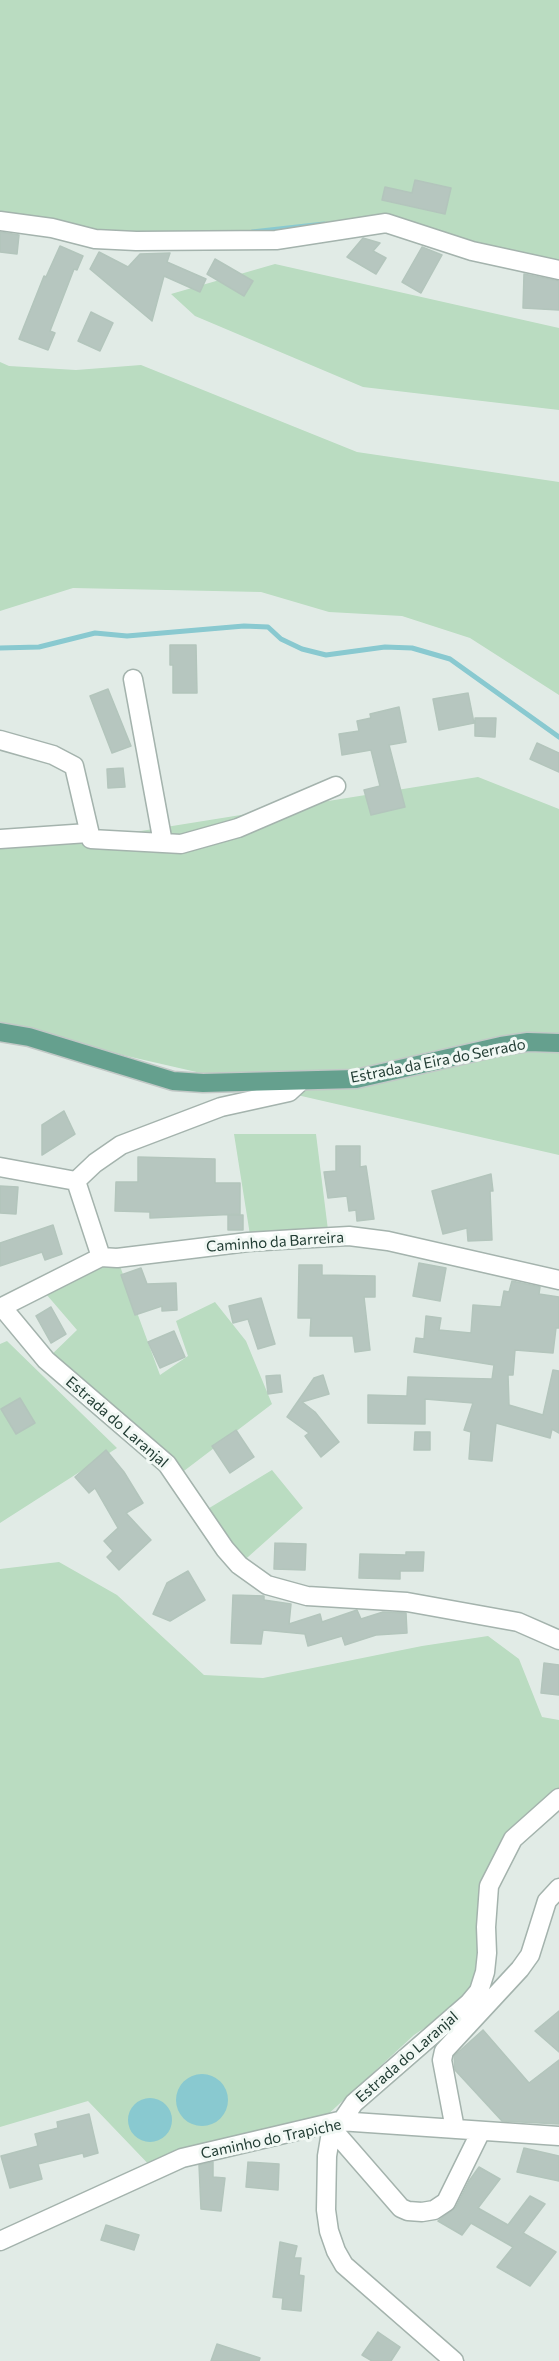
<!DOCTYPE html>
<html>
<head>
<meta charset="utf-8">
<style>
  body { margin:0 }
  canvas { display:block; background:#e1ebe6 }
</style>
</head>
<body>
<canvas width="559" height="2361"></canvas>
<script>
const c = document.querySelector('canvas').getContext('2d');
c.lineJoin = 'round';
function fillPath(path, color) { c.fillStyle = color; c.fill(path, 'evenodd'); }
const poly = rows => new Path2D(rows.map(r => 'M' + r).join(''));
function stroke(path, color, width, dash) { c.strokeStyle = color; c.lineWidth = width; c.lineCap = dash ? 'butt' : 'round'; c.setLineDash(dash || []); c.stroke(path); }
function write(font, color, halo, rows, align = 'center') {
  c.font = font + ' Commissioner,sans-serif'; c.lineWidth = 6; c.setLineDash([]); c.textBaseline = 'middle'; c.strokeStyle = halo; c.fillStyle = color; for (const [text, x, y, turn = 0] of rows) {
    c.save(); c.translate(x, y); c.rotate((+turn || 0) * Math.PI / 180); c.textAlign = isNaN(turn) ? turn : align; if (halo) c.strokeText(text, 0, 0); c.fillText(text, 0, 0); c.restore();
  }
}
fillPath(poly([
  [0,0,559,0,559,270,387,223,136,241,0,221],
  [275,264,559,328,559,410,363,387,195,316,171,294],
  [0,362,9,366,76,370,141,365,357,452,559,482,559,695,470,638,402,616,329,612,261,592,73,588,0,611],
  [478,777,559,809,559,1155,0,1027,0,841,91,839],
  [234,1134,316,1134,328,1230,250,1235],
  [117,1258,160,1375,188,1356,176,1321,215,1302,246,1341,272,1404,176,1477,46,1360,77,1330,40,1287],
  [7,1341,117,1448,0,1523,0,1344],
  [272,1470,303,1508,239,1565,201,1513],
  [59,1562,117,1595,204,1675,263,1678,422,1646,488,1636,519,1659,542,1717,559,1720,559,1798,502,1858,479,1991,414,2035,324,2118,155,2171,88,2101,0,2127,0,1569]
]), '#badcc1');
fillPath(poly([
  '176 2100a26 26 0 1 1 52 0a26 26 0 1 1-52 0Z',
  '128 2120a22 22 0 1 1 44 0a22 22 0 1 1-44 0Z'
]), '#89c9d0');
stroke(poly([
  [252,232,324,224],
  [0,648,39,647,95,633,127,636,244,626,268,627,281,639,302,649,326,655,385,647,412,648,450,659,559,737]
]), '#89c9d0', 5);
const building = poly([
  [415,180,451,188,445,214,382,200,385,187,412,193,415,180],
  [0,232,19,235,17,254,0,252,0,232],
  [363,238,380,243,373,251,386,258,376,274,347,257,363,238],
  [60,246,83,256,77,270,74,269,50,331,55,333,48,350,19,339,44,276,46,277,60,246],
  [422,247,442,255,421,293,402,282,422,247],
  [99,252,128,267,140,254,170,253,167,262,206,279,200,292,164,276,152,321,90,269,99,252],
  [215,259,253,281,244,296,207,274,215,259],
  [524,274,559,281,559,310,523,308,524,274],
  [91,312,113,323,100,351,78,341,91,312],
  [170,645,196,645,197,693,173,693,173,665,170,665,170,645],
  [108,689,131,746,112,753,90,696,108,689],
  [468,693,474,723,439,730,433,699,468,693],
  [399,707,406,742,389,745,405,807,371,815,364,790,380,786,371,750,342,755,339,734,359,731,357,721,371,718,370,714,399,707],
  [475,718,496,718,495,737,475,736,475,718],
  [537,743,559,753,559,772,530,759,537,743],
  [123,768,125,787,108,788,107,769,123,768],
  [64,1111,75,1134,42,1155,42,1125,64,1111],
  [336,1146,360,1146,360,1167,366,1166,374,1219,357,1221,356,1210,349,1211,347,1196,328,1198,324,1172,336,1171,336,1146],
  [138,1157,215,1159,215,1183,240,1183,240,1214,150,1218,150,1212,115,1211,116,1182,138,1182,138,1157],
  [491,1174,493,1191,490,1191,492,1240,468,1241,467,1228,443,1234,432,1191,491,1174],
  [0,1186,18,1187,16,1214,0,1213,0,1186],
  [228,1215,243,1215,243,1230,228,1230,228,1215],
  [53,1225,62,1254,45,1260,42,1252,0,1266,0,1243,53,1225],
  [419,1263,446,1268,440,1301,413,1296,419,1263],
  [299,1265,322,1265,322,1275,375,1276,375,1297,364,1297,370,1350,355,1352,353,1336,310,1336,311,1318,298,1318,299,1265],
  [141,1268,147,1284,176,1283,177,1310,162,1311,162,1306,135,1315,121,1275,141,1268],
  [512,1281,540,1287,539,1294,559,1297,559,1328,556,1328,553,1353,515,1350,513,1375,508,1375,509,1405,543,1415,553,1370,559,1371,559,1433,552,1429,550,1438,496,1423,492,1461,469,1459,471,1432,464,1430,473,1403,425,1399,425,1424,368,1423,368,1395,407,1396,408,1377,492,1379,494,1365,414,1352,416,1338,424,1339,426,1316,441,1318,439,1330,471,1333,473,1305,501,1307,504,1291,509,1292,512,1281],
  [261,1298,275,1344,258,1349,248,1319,233,1323,229,1306,261,1298],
  [51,1307,66,1334,51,1343,36,1316,51,1307],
  [174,1331,185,1357,160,1368,148,1342,174,1331],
  [280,1375,282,1392,268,1394,266,1376,280,1375],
  [323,1375,329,1394,302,1402,315,1412,339,1442,321,1457,305,1436,309,1433,287,1417,314,1378,323,1375],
  [20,1398,35,1423,16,1434,1,1409,20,1398],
  [236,1430,254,1457,230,1473,212,1446,236,1430],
  [415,1432,430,1432,430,1450,414,1450,415,1432],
  [106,1450,124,1472,143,1503,126,1513,151,1540,119,1570,107,1557,113,1551,104,1541,118,1528,95,1488,89,1493,75,1477,106,1450],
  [275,1543,306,1544,305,1570,274,1569,275,1543],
  [406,1552,424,1552,423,1571,400,1571,400,1579,359,1578,360,1554,406,1555,406,1552],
  [188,1571,205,1600,170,1621,153,1614,167,1583,188,1571],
  [233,1595,264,1596,264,1600,291,1604,289,1624,320,1614,322,1622,357,1610,361,1619,383,1612,406,1613,407,1633,376,1635,345,1645,342,1636,308,1646,305,1634,263,1630,261,1644,231,1643,233,1595],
  [544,1663,559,1665,559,1695,541,1693,544,1663],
  [559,2011,559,2052,535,2031,559,2011],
  [483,2030,529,2083,559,2060,559,2124,502,2121,455,2070,454,2056,483,2030],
  [89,2114,98,2153,84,2157,83,2153,38,2164,42,2179,10,2188,1,2156,38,2146,35,2134,58,2128,57,2122,89,2114],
  [524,2148,559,2156,559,2181,517,2172,524,2148],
  [213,2162,213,2177,225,2178,221,2211,201,2209,199,2165,213,2162],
  [248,2162,279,2164,278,2190,246,2187,248,2162],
  [479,2167,500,2179,478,2208,508,2225,530,2196,545,2204,523,2233,556,2252,530,2286,497,2267,513,2247,471,2223,462,2235,438,2221,456,2207,469,2181,479,2167],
  [106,2225,139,2235,134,2250,101,2240,106,2225],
  [280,2242,297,2246,294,2258,301,2258,299,2275,304,2276,301,2311,282,2309,283,2298,273,2297,280,2242],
  [378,2332,400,2347,391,2361,372,2361,362,2355,378,2332],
  [217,2344,260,2358,259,2361,211,2361,217,2344]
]);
fillPath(building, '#b6c6bf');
stroke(building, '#b3c5bc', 1.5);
const minor = poly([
  [0,221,52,228,95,239,136,241,276,240,386,223,472,251,559,270],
  [133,679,163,843],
  [0,740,53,755,74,766,91,839,181,844,238,828,336,786],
  [0,839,88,833],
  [0,1167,76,1181],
  [76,1181,95,1163,121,1145,221,1107,289,1092,301,1081],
  [76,1181,101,1257],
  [2,1307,46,1360,167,1464,225,1549,239,1565,267,1585,307,1596,407,1602,518,1622,559,1640],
  [0,1308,101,1257,117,1258,248,1242,296,1239,349,1236,388,1241,559,1280],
  [455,2129,442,2060,444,2051,520,1969,530,1955,547,1901,559,1888],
  [334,2131,401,2208,408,2211,422,2212,434,2210,446,2202,481,2131],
  [0,2241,182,2158,339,2121,559,2136],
  [454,2361,344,2265,336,2251,329,2231,326,2210,327,2156,330,2138,354,2103,469,2003,479,1991,485,1972,487,1953,486,1927,489,1886,513,1839,559,1798]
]);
const major = poly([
  [0,1032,29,1037,173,1081,203,1083,356,1079,501,1046,528,1042,559,1043]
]);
stroke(minor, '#a4b3ad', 21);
stroke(major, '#c1c8c6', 21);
stroke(minor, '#fff', 18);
stroke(major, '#65a08e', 18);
write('15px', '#213c33', '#f1f8f4', [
  ["Estrada da Eira do Serrado",438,1061,-11],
  ["Caminho da Barreira",275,1242,-4],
  ["Estrada do Laranjal",117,1422,41],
  ["Estrada do Laranjal",407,2057,-41],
  ["Caminho do Trapiche",271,2139,-12]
]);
</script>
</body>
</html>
